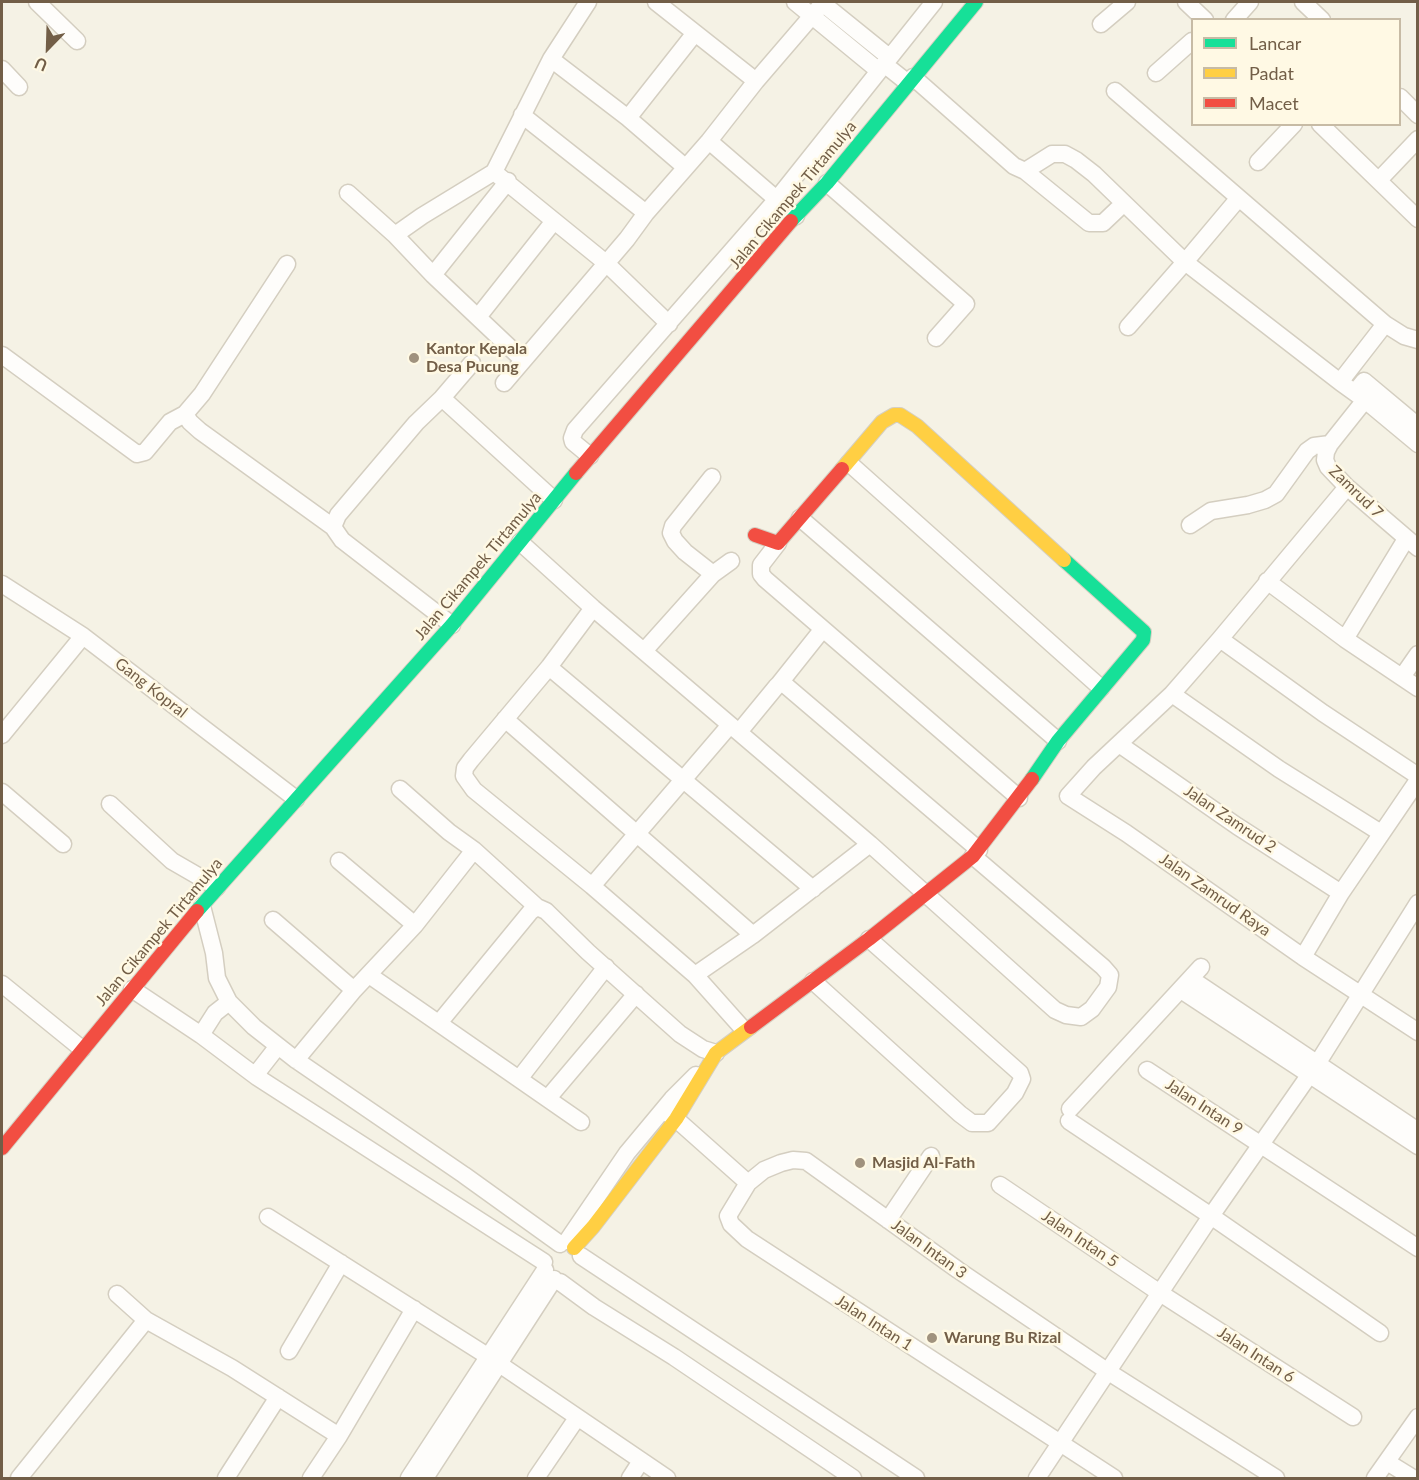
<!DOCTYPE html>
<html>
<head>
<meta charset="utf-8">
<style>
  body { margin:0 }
  #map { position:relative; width:1419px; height:1480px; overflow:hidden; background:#f5f2e5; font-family:Lato,sans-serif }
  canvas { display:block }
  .frame { position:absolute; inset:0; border:3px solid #725e47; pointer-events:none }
  .legend { position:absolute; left:1191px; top:18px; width:210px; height:108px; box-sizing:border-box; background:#fff9e4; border:2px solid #c7bba5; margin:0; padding:8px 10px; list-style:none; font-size:18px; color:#725e47 }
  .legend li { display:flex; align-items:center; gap:12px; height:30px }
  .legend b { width:30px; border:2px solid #c7bba5 }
  .north { position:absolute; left:18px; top:18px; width:60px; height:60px; -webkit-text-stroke:4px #fff9e4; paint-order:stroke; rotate:203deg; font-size:16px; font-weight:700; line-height:24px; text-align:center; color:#725e47 }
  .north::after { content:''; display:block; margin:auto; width:21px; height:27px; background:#725e47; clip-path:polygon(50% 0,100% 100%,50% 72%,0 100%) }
</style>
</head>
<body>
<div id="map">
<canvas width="1419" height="1480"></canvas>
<div class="frame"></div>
<ul class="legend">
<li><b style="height:8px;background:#16e098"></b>Lancar</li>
<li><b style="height:8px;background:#ffcf43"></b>Padat</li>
<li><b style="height:8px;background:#f24e42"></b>Macet</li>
</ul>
<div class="north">U</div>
</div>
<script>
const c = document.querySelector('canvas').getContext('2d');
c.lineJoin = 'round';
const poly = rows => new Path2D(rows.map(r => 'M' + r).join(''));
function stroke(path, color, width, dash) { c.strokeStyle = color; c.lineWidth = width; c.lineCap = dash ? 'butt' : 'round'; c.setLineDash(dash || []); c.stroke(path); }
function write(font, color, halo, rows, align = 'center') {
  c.font = font + ' Lato,sans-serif'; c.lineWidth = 5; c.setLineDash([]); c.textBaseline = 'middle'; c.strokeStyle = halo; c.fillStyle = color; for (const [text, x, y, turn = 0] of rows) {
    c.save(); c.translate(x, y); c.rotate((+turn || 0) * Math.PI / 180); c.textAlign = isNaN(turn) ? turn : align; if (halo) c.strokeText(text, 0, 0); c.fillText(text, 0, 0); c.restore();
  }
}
const street = poly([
  [37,2,77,41],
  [656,2,756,81],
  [795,2,879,71],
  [821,2,889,57],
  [1186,2,1205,20],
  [1303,2,1322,20],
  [1234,20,1250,2],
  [1101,24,1127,2],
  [551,59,628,118,685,167],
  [884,64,908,83],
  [2,69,19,87],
  [1156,73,1192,41],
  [913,77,1014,166,1025,171,1052,154,1065,154,1076,160,1094,174,1185,262,1340,382,1365,400,1418,444],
  [1115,91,1385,324],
  [1400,97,1418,115],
  [522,115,646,213],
  [628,118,695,33],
  [1320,124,1418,219],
  [709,141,796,216],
  [1258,162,1294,124],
  [1025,171,1089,223,1103,223,1123,204],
  [494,172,606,263,669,324],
  [1379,180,1418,139],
  [827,183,966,304,936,338],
  [348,193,395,235,433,275,523,360],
  [395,235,422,216,494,172,551,59,588,2],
  [287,264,202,394,185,414,190,422,200,431,333,527,342,540,452,625],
  [433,275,508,181],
  [478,317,554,221],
  [1128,327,1185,262,1238,199],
  [2,355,137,454,145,452,170,422,185,414],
  [1340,382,1385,324,1404,336,1418,340],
  [504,383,627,239,646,213,709,141,756,81,823,3],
  [1355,392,1364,381,1418,426],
  [442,398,554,500],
  [1365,400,1330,444,1326,452,1325,460,1328,467,1347,487,1418,548],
  [590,456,573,442,572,438,575,430,777,199,934,2],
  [849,463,1101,688],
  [712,477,673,526,671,533,675,541,685,552,713,574],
  [1347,487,1220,639,1172,694,1094,767,1068,796,1126,833,1303,957,1418,1032],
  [800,518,1058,741],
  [1190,525,1211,511,1248,505,1265,500,1276,494,1307,451,1314,446,1330,444],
  [333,527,338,515,416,423,442,398,472,363],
  [520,542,593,608,870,844,1055,1010,1066,1015,1081,1017,1092,1009,1108,987,1110,975,1103,967,973,856],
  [778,543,761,565,761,574,765,579,1019,798],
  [1267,581,1345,639,1418,688],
  [2,584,83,636,296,799],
  [593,608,549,667,471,760,465,768,464,776,474,790,592,886,695,975,744,1030],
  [1220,639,1323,713,1418,776],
  [1345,639,1406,539],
  [644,651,713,574,731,561],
  [549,667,813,889],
  [1402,677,1418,654],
  [779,684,822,630],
  [1172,694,1279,769,1381,833],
  [505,719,753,935],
  [739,732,776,687,779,684,784,684,979,850],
  [2,735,83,636],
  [1119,744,1237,826,1341,893],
  [400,789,449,832,474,850,537,907],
  [2,792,63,844],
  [110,804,172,861,217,887],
  [339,861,415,925],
  [592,886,730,725],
  [202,906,214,953,217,978,229,1002,254,1027,296,1060,464,1175,560,1244],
  [273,920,354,990],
  [1303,957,1341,893,1418,780],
  [369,975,581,1122],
  [695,975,753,935,870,844],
  [1191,979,1418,1131],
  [813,981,960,1114,972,1123,988,1123,1015,1093,1022,1079,1020,1073,869,939],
  [2,984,82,1049],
  [132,989,201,1035,257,1077,544,1262],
  [1181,990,1418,1146],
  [439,1023,531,911,537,907,546,911,588,952,680,1034,703,1049,716,1053],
  [201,1035,215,1013,229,1002],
  [296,1060,354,990,415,925,474,850],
  [1147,1070,1418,1248],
  [257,1077,260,1069,278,1046],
  [519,1079,606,967],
  [548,1098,636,994],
  [1070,1109,1201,967],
  [667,1113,676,1119,748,1183],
  [1069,1121,1211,1216,1380,1333],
  [1000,1185,1160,1293,1353,1417],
  [268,1217,489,1357,667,1478],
  [888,1220,931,1156],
  [567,1241,627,1153,672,1099,696,1075],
  [581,1256,916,1478],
  [560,1282,594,1307,674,1357,853,1478],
  [117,1294,146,1320,232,1368,339,1436],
  [289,1351,341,1263],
  [1387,1462,1413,1478],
  [19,1478,146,1320],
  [226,1478,278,1397],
  [311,1478,339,1436,414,1309],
  [409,1478,545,1270],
  [425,1478,554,1279],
  [536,1478,577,1418],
  [630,1478,641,1461],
  [1037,1478,1211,1216,1317,1064,1418,903],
  [1114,1478,747,1239,731,1224,728,1216,748,1183,764,1170,781,1163,793,1160,806,1161,958,1270,1107,1371,1276,1478],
  [1375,1478,1418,1417]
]);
const fast = poly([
  [791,221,827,183,976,2],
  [1032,779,1058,741,1143,640,1144,632,1064,560],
  [197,911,452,625,576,473]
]);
const slow = poly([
  [842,469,882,422,894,415,900,415,917,426,1064,560],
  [574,1248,593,1227,676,1119,716,1053,751,1027]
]);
const jam = poly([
  [576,473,791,221],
  [755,535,778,543,842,469],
  [751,1027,869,939,973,856,1032,779],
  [2,1148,197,911]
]);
stroke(street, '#d4cec0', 19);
stroke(fast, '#d5cfc2', 16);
stroke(slow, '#d5cfc2', 16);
stroke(jam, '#d5cfc2', 16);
stroke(street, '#fefdfb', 16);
stroke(fast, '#16e098', 14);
stroke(slow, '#ffcf43', 14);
stroke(jam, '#f24e42', 14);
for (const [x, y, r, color] of [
  [414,358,6,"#a0927e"],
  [860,1163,6,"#a0927e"],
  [932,1338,6,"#a0927e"]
]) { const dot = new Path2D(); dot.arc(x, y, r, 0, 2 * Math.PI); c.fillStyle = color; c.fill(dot); stroke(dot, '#fff9e4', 2); }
write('16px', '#725e47', '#fff9e4', [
  ["Jalan Cikampek Tirtamulya",793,195,-50],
  ["Zamrud 7",1356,492,44],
  ["Jalan Cikampek Tirtamulya",478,566,-50],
  ["Gang Kopral",151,688,38],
  ["Jalan Zamrud 2",1230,819,34],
  ["Jalan Zamrud Raya",1215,895,35],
  ["Jalan Cikampek Tirtamulya",159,932,-50],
  ["Jalan Intan 9",1204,1107,33],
  ["Jalan Intan 5",1080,1239,34],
  ["Jalan Intan 3",929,1249,36],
  ["Jalan Intan 1",874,1323,33],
  ["Jalan Intan 6",1256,1355,33]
]);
write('bold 16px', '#725e47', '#fff9e4', [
  ["Kantor Kepala",426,349],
  ["Desa Pucung",426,367],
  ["Masjid Al-Fath",872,1163],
  ["Warung Bu Rizal",944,1338]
], 'left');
</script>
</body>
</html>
